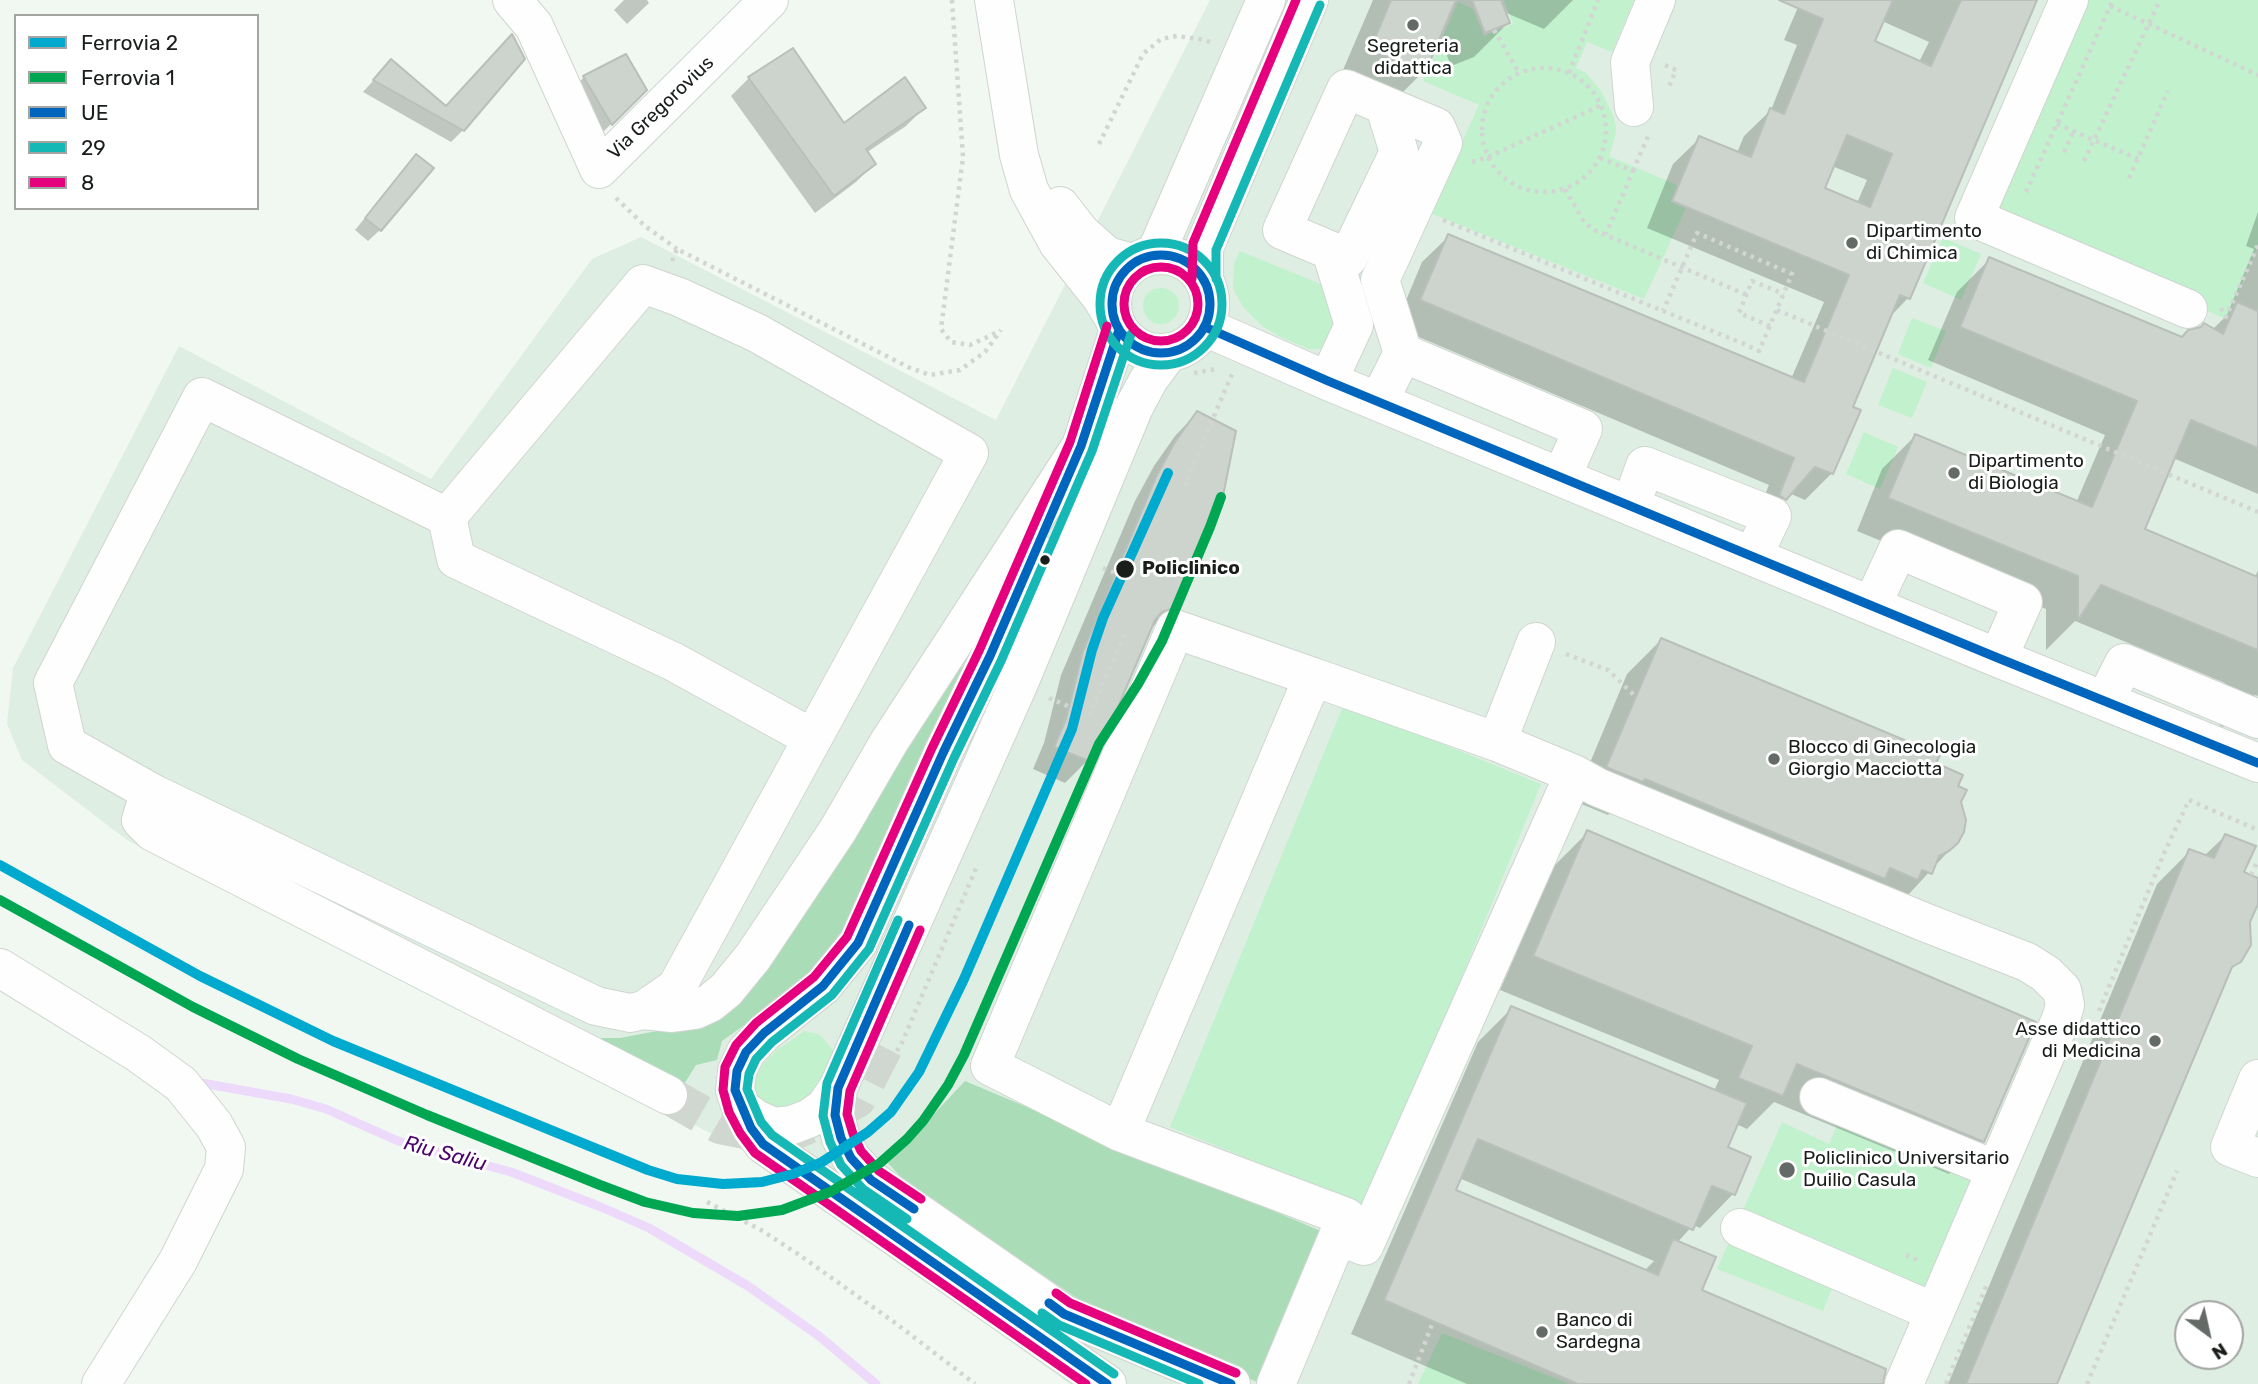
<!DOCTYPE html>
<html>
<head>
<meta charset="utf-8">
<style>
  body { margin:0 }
  #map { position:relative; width:2258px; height:1384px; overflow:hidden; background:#f0f8f1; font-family:Rubik,sans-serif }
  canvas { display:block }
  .legend { position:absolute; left:14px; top:14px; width:245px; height:196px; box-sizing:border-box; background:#fff; border:2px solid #a3a5a3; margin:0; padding:9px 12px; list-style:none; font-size:21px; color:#191e1a }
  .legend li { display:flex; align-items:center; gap:14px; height:35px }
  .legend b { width:35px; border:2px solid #a3a5a3 }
  .north { position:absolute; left:2174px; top:1300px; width:70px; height:70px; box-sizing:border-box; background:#fff; border:2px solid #a3a5a3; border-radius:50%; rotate:147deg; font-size:19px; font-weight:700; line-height:28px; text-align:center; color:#191e1a }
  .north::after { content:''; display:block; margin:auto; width:24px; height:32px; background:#646a65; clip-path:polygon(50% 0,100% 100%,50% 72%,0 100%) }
</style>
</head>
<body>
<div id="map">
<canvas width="2258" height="1384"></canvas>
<ul class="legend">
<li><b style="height:9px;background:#00a9ce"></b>Ferrovia 2</li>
<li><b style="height:9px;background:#00a651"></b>Ferrovia 1</li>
<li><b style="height:9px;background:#0065bd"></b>UE</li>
<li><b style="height:9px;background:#16b8b5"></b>29</li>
<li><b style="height:9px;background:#e5007d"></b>8</li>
</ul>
<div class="north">N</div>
</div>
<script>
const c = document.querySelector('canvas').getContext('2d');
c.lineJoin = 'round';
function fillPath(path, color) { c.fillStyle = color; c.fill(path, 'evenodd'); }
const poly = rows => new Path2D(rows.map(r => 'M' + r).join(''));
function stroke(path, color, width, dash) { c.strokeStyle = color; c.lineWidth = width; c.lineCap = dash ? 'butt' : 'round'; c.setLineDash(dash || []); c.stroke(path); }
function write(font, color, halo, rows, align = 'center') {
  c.font = font + ' Rubik,sans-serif'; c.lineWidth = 6; c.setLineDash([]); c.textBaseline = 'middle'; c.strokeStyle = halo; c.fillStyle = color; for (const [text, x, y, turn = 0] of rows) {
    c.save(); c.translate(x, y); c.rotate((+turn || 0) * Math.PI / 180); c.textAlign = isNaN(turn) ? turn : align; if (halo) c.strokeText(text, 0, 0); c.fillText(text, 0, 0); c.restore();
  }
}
fillPath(poly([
  [1210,0,2258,0,2258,1384,1070,1384,750,1153,127,840,22,760,7,724,13,668,179,346,431,479,592,259,641,237,996,420],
  [2188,1314,2230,1314,2230,1356,2188,1356]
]), '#dfeee2');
fillPath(poly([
  [1504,0,1634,0,1612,52,1587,42,1576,68,1586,73,1601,91,1613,115,1616,126,1615,137,1609,156,1677,185,1671,202,1686,208,1644,299,1430,213,1479,105,1423,81,1458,2,1473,9,1484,36,1513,24],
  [2088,0,2258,0,2258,245,2226,319,1994,216],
  [1943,238,1981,254,1961,300,1923,283],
  [1240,251,1335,290,1345,315,1328,349,1309,349,1282,338,1262,326,1243,307,1233,288,1234,264],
  '1143 306a18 18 0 1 1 36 0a18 18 0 1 1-36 0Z',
  [1912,318,1946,331,1931,368,1898,354],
  [1893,368,1927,382,1912,418,1878,405],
  [1864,432,1898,447,1880,489,1846,474],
  [1344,704,1541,784,1367,1207,1170,1127],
  [805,1031,820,1035,832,1049,837,1065,794,1114,757,1102,751,1080,758,1069,777,1050],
  [1840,1118,1979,1181,1928,1296,1836,1278,1823,1311,1717,1269,1782,1122,1829,1144],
  [1442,1333,1569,1384,1418,1384]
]), '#c1f1cd');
fillPath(poly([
  [966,662,828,965,722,1041,717,1060,696,1065,683,1086,585,1038,620,1038,657,1031,672,1025,696,1019,942,689],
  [965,1081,1321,1231,1259,1383,1083,1302,907,1184,888,1163]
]), '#aaddb7');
fillPath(poly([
  [624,0,647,0,649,3,627,24,614,10],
  [1373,0,1573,0,1544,29,1504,12,1508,23,1474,57,1451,66,1439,35,1423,72,1389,106,1337,84],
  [1801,0,2034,0,1908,298,1889,318,1851,408,1832,473,1805,500,1789,493,1758,525,1753,522,1769,485,1395,327,1422,262,1449,236,1791,379,1824,302,1647,228,1673,164,1700,138,1737,153,1744,136,1771,110,1797,45,1784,40],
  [1882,21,1929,42,1919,62,1873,42],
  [1832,166,1867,180,1857,203,1823,189],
  [380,73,463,130,451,142,363,92],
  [584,77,645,90,600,135,573,89],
  [749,78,843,126,924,108,906,126,866,153,874,164,856,182,815,213,731,96],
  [416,156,380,230,368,241,355,230],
  [2258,212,2258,494,2173,458,2142,530,2255,577,2258,570,2258,696,2255,695,2223,727,2219,725,2225,683,2075,621,2046,650,2046,609,1857,531,1882,469,1915,436,2076,503,2105,435,1928,360,1957,292,1990,259,2182,339,2212,330,2227,315,2254,249,2246,246],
  [1197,413,1173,607,1150,629,1088,760,1065,783,1033,769,1044,743,1061,675,1135,501,1154,466,1175,436],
  [1661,640,1934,764,1956,787,1959,802,1957,842,1897,907,1611,812,1608,815,1574,801,1627,674],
  [1588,832,1983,1141,1949,1174,1774,1102,1747,1129,1736,1124,1726,1148,1749,1158,1733,1194,1700,1228,1693,1225,1677,1243,1699,1291,1878,1384,1467,1384,1351,1334,1478,1042,1512,1008,1714,1091,1719,1080,1500,990,1554,866],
  [1459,1178,1654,1261,1644,1271,1454,1191],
  [2225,836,2241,873,2258,879,2258,899,2248,922,2239,961,2228,973,2055,1384,1948,1384,2157,884,2190,851,2204,856]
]), '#0003');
stroke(poly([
  [196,1082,291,1099,326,1109,398,1141,511,1172,601,1207,649,1228,748,1286,819,1336,876,1384]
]), '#eddafb', 9);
const building = poly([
  [1391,0,1456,0,1425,73,1370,50,1391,0],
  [1472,0,1501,0,1510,23,1485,33,1472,0],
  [1779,0,1893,0,1875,41,1931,66,1961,0,2037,0,1910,299,1900,295,1853,407,1861,410,1833,474,1815,467,1786,500,1779,495,1794,458,1420,300,1448,234,1804,382,1849,275,1672,201,1699,136,1751,157,1770,108,1784,114,1823,19,1779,0],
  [1847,135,1892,154,1870,207,1825,188,1847,135],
  [512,34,525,59,464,131,373,80,391,59,446,106,512,34],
  [793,48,844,123,905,77,926,108,866,149,876,164,834,196,748,77,793,48],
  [626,54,647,90,612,125,583,76,626,54],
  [416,154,434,168,381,231,365,218,416,154],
  [1989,257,2182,337,2188,330,2201,327,2204,323,2223,334,2237,302,2258,311,2258,448,2191,420,2145,529,2258,577,2258,650,2101,585,2078,620,2078,576,1888,498,1915,434,2092,507,2137,401,1960,327,1989,257],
  [1197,411,1236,431,1223,496,1174,608,1162,612,1155,620,1118,707,1107,725,1089,761,1054,747,1066,719,1083,651,1156,477,1175,442,1197,411],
  [1661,638,1940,755,1936,763,1963,775,1958,786,1967,790,1961,802,1966,820,1964,832,1958,843,1949,851,1939,856,1932,874,1922,870,1918,880,1890,868,1885,879,1645,779,1643,782,1606,767,1661,638],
  [1587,830,2036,1022,1984,1142,1797,1064,1783,1096,1738,1078,1752,1046,1533,956,1587,830],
  [2225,834,2256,846,2244,872,2258,878,2258,904,2250,922,2251,945,2241,962,2232,967,2057,1384,1966,1384,2189,849,2214,858,2225,834],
  [1511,1006,1747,1103,1728,1147,1751,1157,1735,1195,1712,1186,1693,1230,1478,1139,1456,1190,1658,1275,1673,1239,1716,1257,1702,1290,1886,1369,1883,1384,1578,1384,1384,1300,1511,1006]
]);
fillPath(building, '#cdd4ce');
stroke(building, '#b9bfba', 2);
stroke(poly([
  [668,1095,720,1125,781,1137,812,1123,857,1099,884,1047]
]), '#d0d7d1', 38, [38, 19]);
const minor = poly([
  [512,0,534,26,599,169,769,0],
  [994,0,1019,155,1029,190,1058,243,1101,297,1114,318],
  [2069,0,1974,218,2188,309],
  [1634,107,1630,62,1656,0],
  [1060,206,1081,233,1107,256,1133,263],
  [1155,255,1266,0],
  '1112 304a49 49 0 1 1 98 0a49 49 0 1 1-98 0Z',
  [1204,279,1204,248,1309,0],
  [1205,327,1328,381,1998,658,2258,763],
  [1169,352,1149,379,1134,407,1019,683,838,1088,835,1115,841,1138,851,1158,871,1180,1064,1314,1231,1384],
  [1403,353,1583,429,1562,476],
  [1328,381,1354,325,1331,251],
  [1379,401,1403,353,1380,280,1443,143,1436,127,1346,89,1282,230,1348,258,1399,152,1385,107],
  [1070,470,1081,446,1119,330],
  [1631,505,1645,466,1772,516,1753,556],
  [447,517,456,559,674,662,812,738],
  [1034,551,990,656,943,753,858,943,823,986,764,1033,746,1052,737,1071,735,1090,741,1108,751,1128,763,1144,1107,1384],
  [1872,605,1898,549,2023,602,1998,658],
  [2105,701,2124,663,2258,719],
  [1497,742,1536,642],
  [154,794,67,745,53,683,202,397,447,517,643,284,679,297,757,333,969,453,676,988,644,1010],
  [0,968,138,1053,181,1084,214,1125,226,1147,224,1169,178,1261,101,1384],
  [2258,1079,2230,1147,2258,1158],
  [668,1095,153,832,141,820,145,807,154,794,596,1006,630,1013,644,1010,672,1013,695,1010,710,1003,726,990,753,957,838,830,889,742,1081,446],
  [741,1108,756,1119,774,1127,792,1125,810,1118,825,1107,838,1088],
  [1120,1132,1313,677,1497,742,1574,774,1597,787,1924,922,2027,962,2046,974,2062,990,2065,1005,2061,1019,1996,1170,1819,1097],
  [1740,1228,1934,1312],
  [1338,1236,1364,1246,1574,774],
  [1276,1384,1346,1217,1120,1132,990,1066,1175,629,1313,677],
  [1904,1384,1996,1170]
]);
stroke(minor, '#cfd5d0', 40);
stroke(poly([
  [952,0,963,157,941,329,951,342,970,345,1000,331],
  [2110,6,2258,75],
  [1494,30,1519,73],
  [1665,65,1676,70,1668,89],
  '1482 130a62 62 0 1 1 124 0a62 62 0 1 1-124 0Z',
  [1569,73,1598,0],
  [2057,124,2138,159],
  [1099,144,1143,54,1161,39,1177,36,1205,40,1212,43],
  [2064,152,2073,132],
  [1600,158,1633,171,1606,234],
  [2084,161,2160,0],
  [1472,162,1488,157,1602,105],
  [1633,171,1648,136],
  [2129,178,2168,91],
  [1565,189,1584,222,1594,230,1747,295],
  [2026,192,2113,0],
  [616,198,645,226,677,249],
  [1443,220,1663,311,1742,343,1759,351,1792,274,1697,233,1663,311],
  [672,261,677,249,908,367,930,375,960,370,985,352,1001,330],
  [2221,308,2226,317,2258,245],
  [1777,310,2258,512],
  [1770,326,1739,313,1752,281,1784,294],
  [1194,373,1216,369],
  [1188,485,1185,484,1232,374],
  [1103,568,1115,573],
  [1145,575,1148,576],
  [1566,654,1608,670,1636,697],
  [1049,698,1089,715,1124,636,1122,635],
  [2251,875,2258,860],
  [2099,1011,2165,851,2189,800,2258,830],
  [887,1065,901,1045,977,866],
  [707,1202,761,1230,798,1254,898,1325,975,1384],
  [1906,1255,1921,1262],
  [1409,1384,1433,1322],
  [1946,1384,1987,1284],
  [2087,1384,2177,1171]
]), '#d2d5d3', 4.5, [3.5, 5]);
stroke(minor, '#fdfefd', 38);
stroke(poly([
  '1112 304a49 49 0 1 1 98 0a49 49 0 1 1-98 0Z',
  [1205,327,1328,381,1998,658,2258,763],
  [909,925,838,1088,835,1115,841,1138,851,1158,871,1180,914,1209],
  [1049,1303,1064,1314,1231,1384],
  [1107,1384,763,1144,751,1128,735,1090,737,1071,746,1052,764,1033,823,986,858,943,943,753,990,656,1081,446,1119,330]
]), '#0065bd', 9);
stroke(poly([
  '1100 304a61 61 0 1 1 122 0a61 61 0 1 1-122 0Z',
  [1216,279,1216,250,1320,5],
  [898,920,827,1083,823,1116,830,1142,841,1165,863,1189,907,1219],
  [1042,1313,1059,1325,1199,1384],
  [1114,1374,772,1135,761,1122,747,1089,749,1074,756,1059,772,1042,832,995,869,949,954,758,1001,661,1092,451,1131,334]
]), '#16b8b5', 9);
stroke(poly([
  '1124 304a37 37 0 1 1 74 0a37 37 0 1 1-74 0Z',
  [1192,279,1193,243,1296,0],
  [920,930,850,1091,847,1114,853,1134,861,1151,879,1171,921,1199],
  [1056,1293,1070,1303,1236,1373],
  [1086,1384,755,1153,740,1133,729,1112,723,1090,725,1067,736,1045,756,1023,814,977,847,937,932,748,979,651,1070,442,1107,326]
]), '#e5007d', 9);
stroke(poly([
  [0,865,200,976,333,1041,648,1170,677,1179,723,1184,762,1182,793,1174,822,1162,868,1132,891,1112,919,1072,964,979,1072,729,1092,650,1103,618,1168,473]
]), '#00a9ce', 10);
stroke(poly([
  [0,900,193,1007,298,1059,427,1115,600,1185,645,1202,693,1213,738,1216,782,1210,830,1192,880,1163,907,1139,923,1121,948,1085,964,1055,1099,744,1138,684,1162,641,1210,527,1221,497]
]), '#00a651', 10);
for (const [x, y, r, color] of [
  [1413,25,7,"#646a65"],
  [1852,243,7,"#646a65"],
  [1954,473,7,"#646a65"],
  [1045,560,6,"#191e1a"],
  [1125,569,10,"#191e1a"],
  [1774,759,7,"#646a65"],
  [2155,1041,7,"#646a65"],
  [1787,1170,9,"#646a65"],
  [1542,1332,7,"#646a65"]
]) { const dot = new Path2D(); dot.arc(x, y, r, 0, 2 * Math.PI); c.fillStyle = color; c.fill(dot); stroke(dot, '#fff', 2.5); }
write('19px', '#191e1a', '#fff', [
  ["Segreteria",1413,47,"center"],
  ["didattica",1413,69,"center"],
  ["Dipartimento",1866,232],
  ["di Chimica",1866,254],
  ["Dipartimento",1968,462],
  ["di Biologia",1968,484],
  ["Blocco di Ginecologia",1788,748],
  ["Giorgio Macciotta",1788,770],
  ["Asse didattico",2141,1030,"right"],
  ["di Medicina",2141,1052,"right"],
  ["Policlinico Universitario",1803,1159],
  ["Duilio Casula",1803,1181],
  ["Banco di",1556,1321],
  ["Sardegna",1556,1343]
], 'left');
write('19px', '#191e1a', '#fff', [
  ["Via Gregorovius",661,108,-44]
]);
write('bold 19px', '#191e1a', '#fff', [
  ["Policlinico",1142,569]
], 'left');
write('italic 21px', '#4d056a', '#fff', [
  ["Riu Saliu",445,1154,15]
]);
</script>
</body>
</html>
